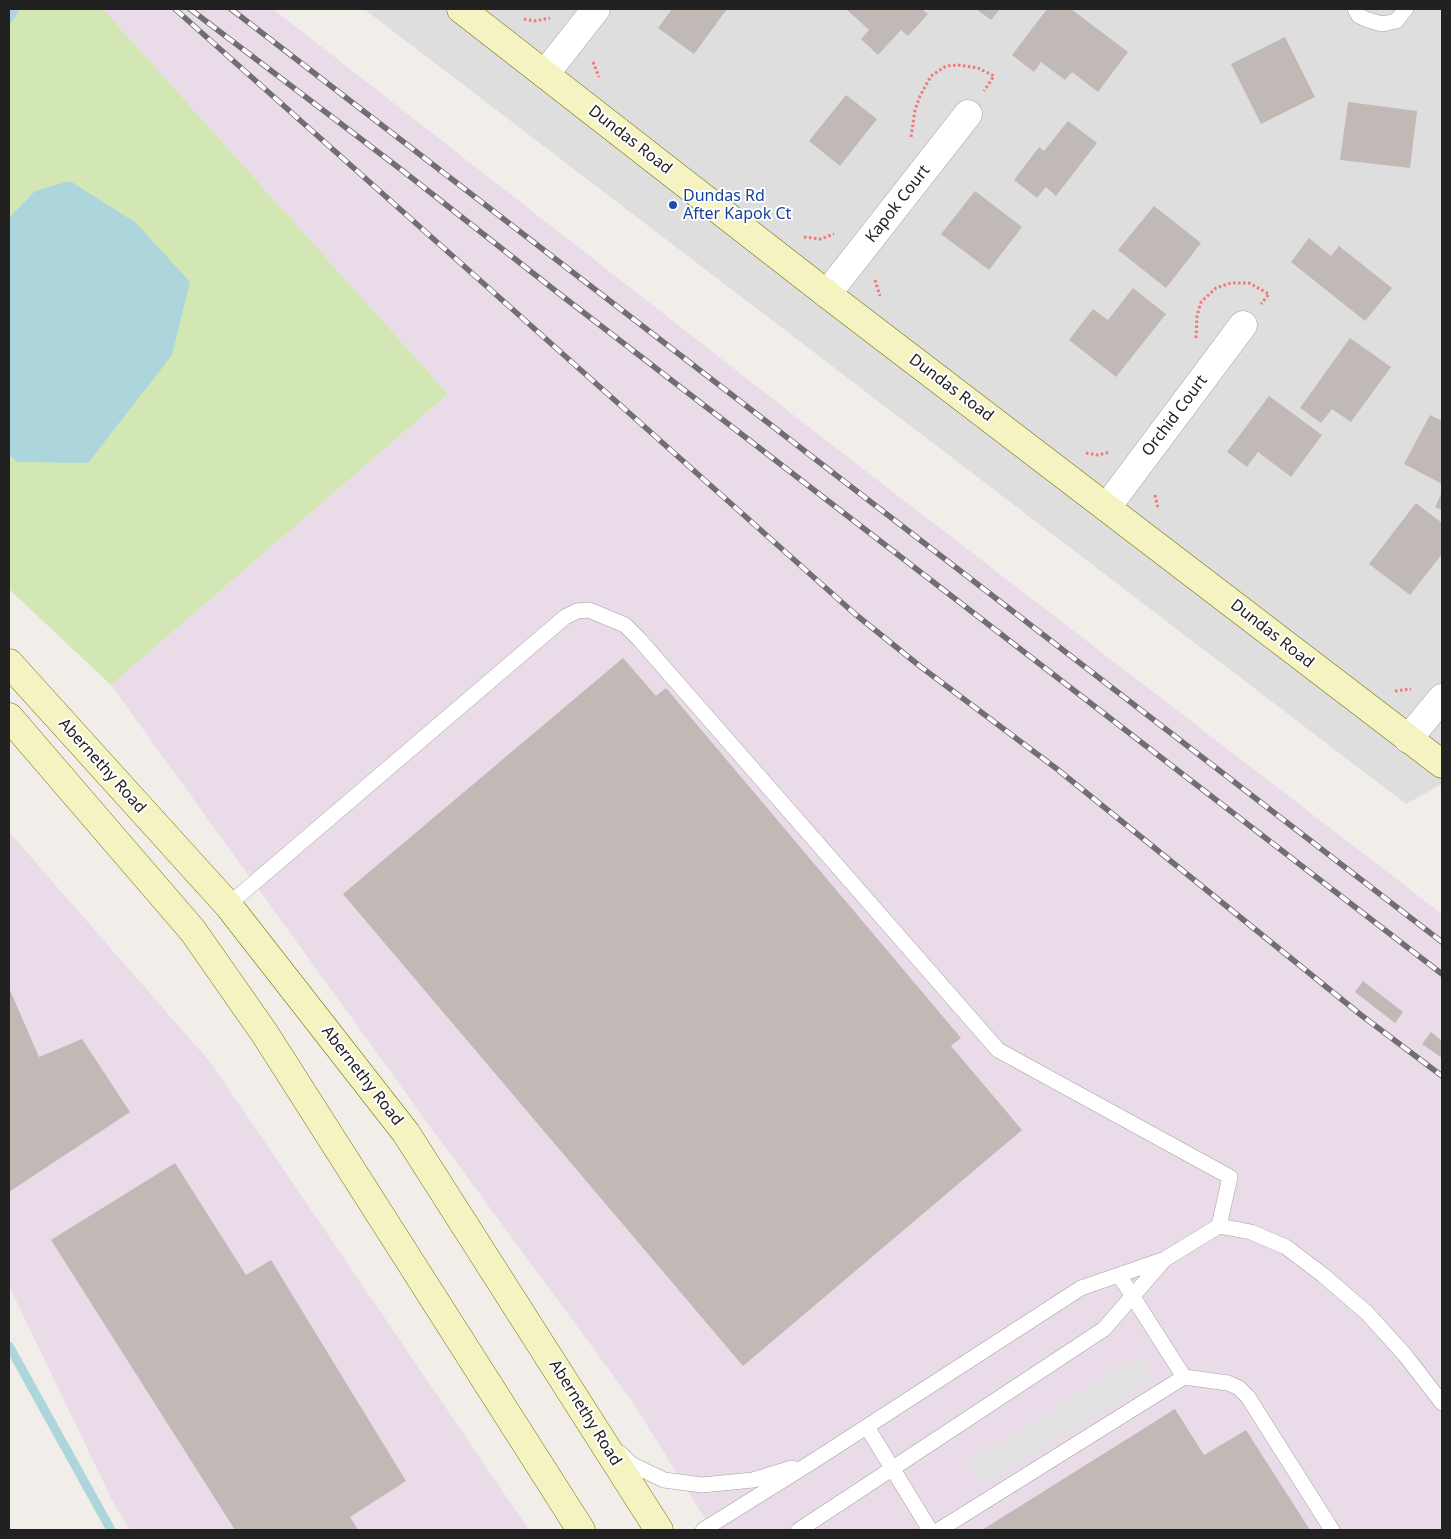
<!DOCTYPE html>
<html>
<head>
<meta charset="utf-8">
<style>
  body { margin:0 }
  #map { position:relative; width:1451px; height:1539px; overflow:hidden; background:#f1ede9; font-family:"Noto Sans",sans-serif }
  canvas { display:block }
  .frame { position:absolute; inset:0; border:10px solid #212121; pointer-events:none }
</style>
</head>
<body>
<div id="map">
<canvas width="1451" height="1539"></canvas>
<div class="frame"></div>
</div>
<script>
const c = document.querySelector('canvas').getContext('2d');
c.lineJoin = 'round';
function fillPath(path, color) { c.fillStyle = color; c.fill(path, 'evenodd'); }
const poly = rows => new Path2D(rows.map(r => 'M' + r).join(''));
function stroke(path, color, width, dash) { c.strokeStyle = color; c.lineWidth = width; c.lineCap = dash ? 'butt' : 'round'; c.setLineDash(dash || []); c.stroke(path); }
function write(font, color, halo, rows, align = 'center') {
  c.font = font + ' "Noto Sans",sans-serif'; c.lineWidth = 4; c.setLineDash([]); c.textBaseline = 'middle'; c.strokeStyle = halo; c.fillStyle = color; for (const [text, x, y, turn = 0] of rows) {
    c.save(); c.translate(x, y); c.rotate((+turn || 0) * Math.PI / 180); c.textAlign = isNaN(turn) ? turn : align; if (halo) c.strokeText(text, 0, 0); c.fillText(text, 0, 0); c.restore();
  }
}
fillPath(poly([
  [364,9,1442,9,1442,784,1406,804]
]), '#dfdedf');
fillPath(poly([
  [103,9,273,9,837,449,1442,914,1442,1530,712,1530,632,1401,429,1125,111,685,448,394],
  [9,832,211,1063,529,1530,130,1530,115,1506,9,1286]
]), '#eadbe8');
fillPath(poly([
  [9,9,103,9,448,394,111,685,9,589]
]), '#d2e7b3');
fillPath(poly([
  [1140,1355,1155,1379,982,1485,968,1462]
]), '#e1e1e1');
fillPath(poly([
  [70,181,136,223,190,282,172,355,88,463,18,462,9,455,9,218,35,191]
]), '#acd6db');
stroke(poly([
  [9,18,15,9],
  [9,1346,111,1530]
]), '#acd6db', 9);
fillPath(poly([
  [672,9,727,9,694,54,658,28],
  [846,9,922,9,928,14,908,36,901,30,878,55,861,39,869,30],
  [976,9,1000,9,991,20],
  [1047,9,1071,9,1128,52,1098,92,1072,72,1065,80,1041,62,1034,72,1012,55],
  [1285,37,1315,97,1261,124,1231,64],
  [846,95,877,119,840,166,809,141],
  [1348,102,1417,111,1410,168,1340,160],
  [1068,121,1097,143,1056,196,1046,187,1037,198,1014,180,1039,147,1044,151],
  [975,191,1022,227,989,270,941,234],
  [1154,206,1201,243,1166,288,1118,250],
  [1309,238,1331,256,1339,246,1392,288,1365,321,1291,262],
  [1133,288,1166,314,1116,377,1069,340,1093,309,1108,320],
  [1350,338,1391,367,1351,422,1332,409,1321,423,1300,408],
  [1269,396,1322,435,1291,477,1258,452,1247,467,1227,452],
  [1430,415,1442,421,1442,484,1404,464],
  [1442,492,1442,510,1435,507],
  [1416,503,1442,523,1442,554,1410,595,1369,564],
  [623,658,656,696,666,688,961,1038,951,1046,1022,1130,743,1366,343,894],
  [1363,981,1403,1012,1395,1023,1355,992],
  [9,988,39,1057,82,1039,130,1112,9,1192],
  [1431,1032,1442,1041,1442,1058,1422,1044],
  [175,1163,246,1275,271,1260,406,1481,350,1517,358,1530,235,1530,51,1240],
  [1175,1409,1204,1455,1246,1430,1310,1530,982,1530]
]), '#c1b9b5');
const service = poly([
  [1355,9,1359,16,1368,20,1382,24,1396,21,1406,9],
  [228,905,565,617,577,611,589,610,625,625,639,639,998,1050,1230,1177,1219,1226],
  [1184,1377,1228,1383,1239,1388,1248,1397,1332,1530],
  [867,1427,930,1530],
  [620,1453,631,1464,664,1480,702,1485,753,1480,792,1468],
  [703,1530,812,1462,1081,1288,1165,1259,1219,1226,1251,1232,1286,1247,1323,1275,1367,1313,1405,1355,1442,1403],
  [799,1530,1104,1329,1164,1260],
  [939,1530,1184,1377,1119,1275]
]);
const minor = poly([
  [545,74,596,9],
  [827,294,968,114],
  [1107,507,1243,325]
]);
const tertiary = poly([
  [1408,739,1442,698]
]);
const secondary = poly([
  [461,9,827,294,1442,764],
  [9,663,228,905,406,1133,659,1530],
  [9,717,193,931,265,1034,581,1530]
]);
stroke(service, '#a2a2a2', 16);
stroke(minor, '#a2a2a2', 29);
stroke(tertiary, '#a2a2a2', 29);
stroke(secondary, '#74740c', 29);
stroke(poly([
  [524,19,534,21,550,18],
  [593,62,599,77],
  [911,137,915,110,920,96,931,76,946,66,958,65,978,68,994,76,984,91],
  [804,237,821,239,834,234],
  [875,280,880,296],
  [1196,338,1197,316,1201,302,1216,288,1231,283,1249,283,1269,294,1261,304],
  [1086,453,1098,455,1110,452],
  [1155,495,1158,508],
  [1395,691,1411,689]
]), '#f1797a', 3, [2.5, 2.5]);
stroke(service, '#fff', 15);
stroke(minor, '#fff', 28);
stroke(tertiary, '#fff', 28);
stroke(secondary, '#f6f3c2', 28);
const rail = poly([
  [175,9,855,614,921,667,1057,769,1361,1015,1442,1076],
  [190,9,403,171,557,292,1442,974],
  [231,9,1442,942]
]);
stroke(rail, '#6f6f6f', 5.5);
stroke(rail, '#fff', 4, [11]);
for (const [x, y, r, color] of [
  [673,205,5,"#1a4fb4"]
]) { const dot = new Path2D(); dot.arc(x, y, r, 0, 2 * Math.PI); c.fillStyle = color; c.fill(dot); stroke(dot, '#fff', 2); }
write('16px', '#212121', '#fff', [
  ["Dundas Road",630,140,38],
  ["Kapok Court",898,204,-52],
  ["Dundas Road",951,388,37],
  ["Orchid Court",1175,416,-53],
  ["Dundas Road",1272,634,38],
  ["Abernethy Road",102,766,48],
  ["Abernethy Road",362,1076,52],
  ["Abernethy Road",585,1413,58]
]);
write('16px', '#164399', '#fff', [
  ["Dundas Rd",683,196],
  ["After Kapok Ct",683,214]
], 'left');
</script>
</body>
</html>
